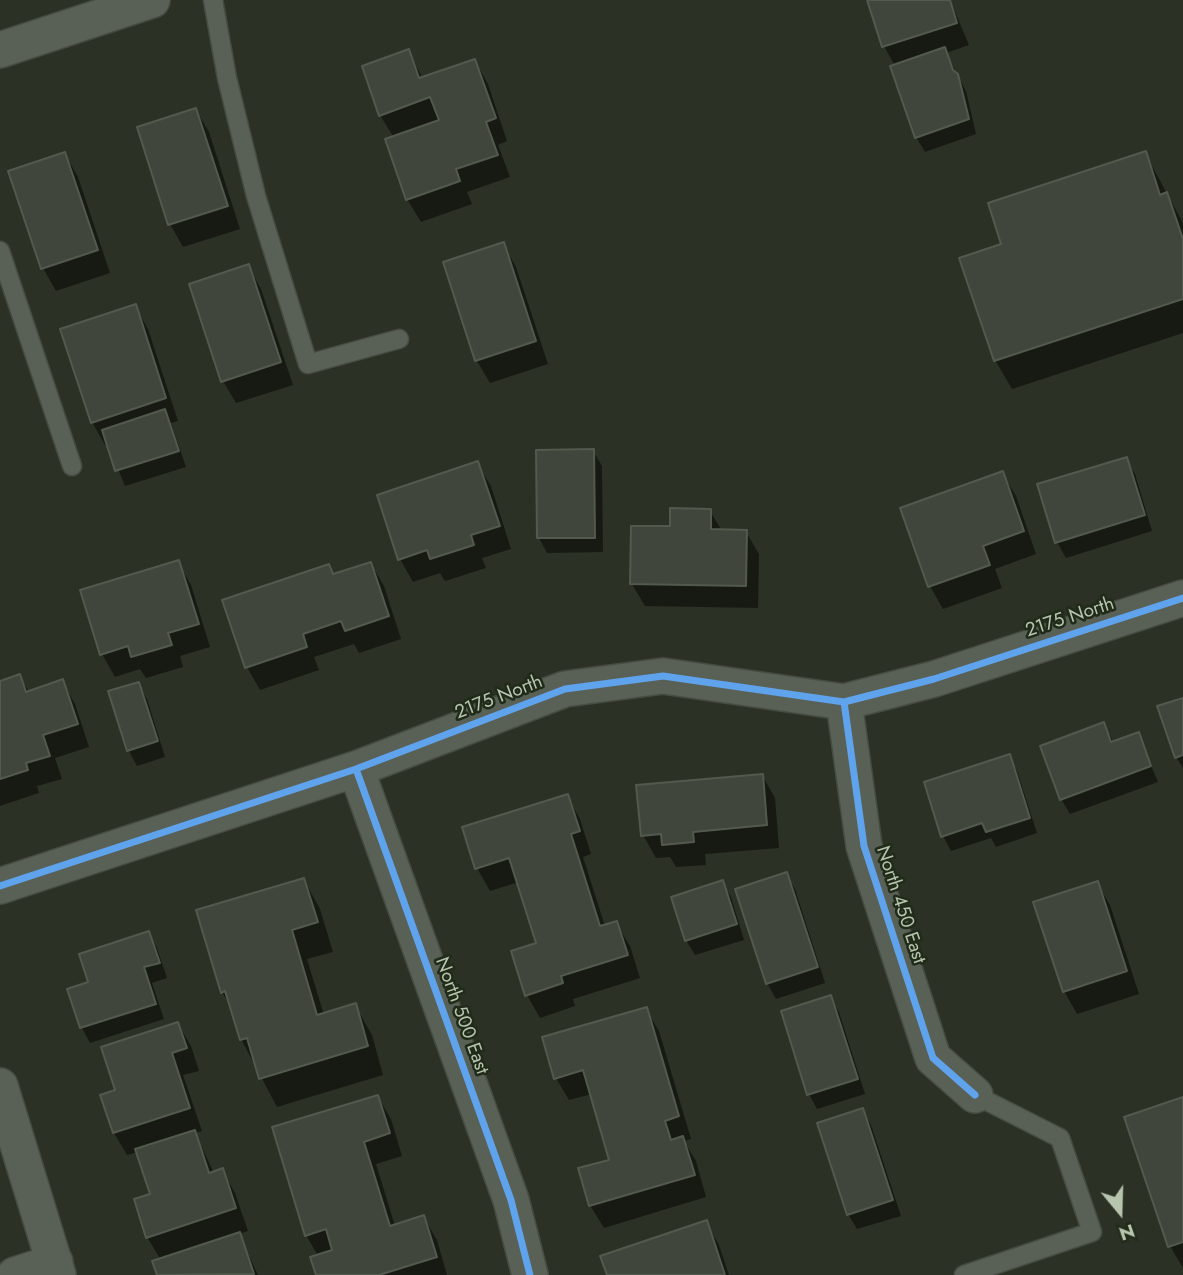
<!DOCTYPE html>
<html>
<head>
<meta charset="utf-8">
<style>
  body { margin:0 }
  #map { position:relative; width:1183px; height:1275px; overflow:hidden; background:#2b3125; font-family:Jost,sans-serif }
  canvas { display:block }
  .north { position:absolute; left:1085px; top:1177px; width:70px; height:70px; -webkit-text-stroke:5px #212b19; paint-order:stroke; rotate:161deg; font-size:19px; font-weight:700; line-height:28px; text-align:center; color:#b7c4ae }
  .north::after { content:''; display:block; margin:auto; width:24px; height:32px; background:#b7c4ae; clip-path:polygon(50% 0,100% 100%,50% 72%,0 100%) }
</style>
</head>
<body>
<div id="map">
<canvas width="1183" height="1275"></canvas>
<div class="north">N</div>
</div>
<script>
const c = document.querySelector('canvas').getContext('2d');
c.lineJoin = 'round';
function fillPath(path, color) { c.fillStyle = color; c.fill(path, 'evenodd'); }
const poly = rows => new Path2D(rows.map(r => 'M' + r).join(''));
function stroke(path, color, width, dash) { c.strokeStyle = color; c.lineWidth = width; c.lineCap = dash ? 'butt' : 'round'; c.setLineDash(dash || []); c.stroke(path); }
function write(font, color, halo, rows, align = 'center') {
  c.font = font + ' Jost,sans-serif'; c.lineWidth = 5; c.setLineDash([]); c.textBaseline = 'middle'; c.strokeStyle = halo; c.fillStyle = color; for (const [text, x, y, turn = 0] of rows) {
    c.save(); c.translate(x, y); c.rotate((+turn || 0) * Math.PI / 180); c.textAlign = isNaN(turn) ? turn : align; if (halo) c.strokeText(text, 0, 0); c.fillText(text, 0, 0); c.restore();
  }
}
fillPath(poly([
  [868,0,950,0,969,45,946,53,966,91,976,134,925,152,916,137,895,66,884,46],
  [408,51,423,79,475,61,488,84,507,141,498,145,510,177,467,192,472,204,421,222,407,199,394,138,380,115],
  [196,110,209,132,240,229,183,247,170,224],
  [1145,153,1183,223,1183,333,1012,389,995,360],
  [65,154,78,177,110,273,56,291,43,268],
  [503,244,516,267,548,364,490,383,477,361,445,263],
  [248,266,261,289,293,385,236,403,223,381],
  [135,306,148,329,178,421,171,423,186,467,125,486,108,444,105,445,92,422],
  [593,451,602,466,603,552,547,553,539,538,538,452],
  [1126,459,1135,474,1152,531,1066,558,1057,542],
  [477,464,491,486,511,549,482,558,486,568,445,581,440,573,413,582,400,559],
  [1002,473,1016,496,1036,554,995,569,1002,588,943,609,930,586],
  [710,511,722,531,746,532,759,554,758,608,645,606,632,584,672,528],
  [178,562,191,585,210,647,180,656,183,667,146,678,140,669,115,677,102,654,82,591],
  [371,564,384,586,401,639,359,653,354,644,314,657,319,670,260,690,247,667,225,601,334,576],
  [19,676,29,692,62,681,75,704,89,747,55,758,62,779,37,786,39,793,0,806,0,683],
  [138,684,147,699,165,757,137,766,129,751,110,692],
  [1183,700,1183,768,1176,757],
  [1104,724,1114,743,1138,735,1158,782,1070,814,1061,799],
  [1009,756,1017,771,1037,833,996,847,991,838,951,851,943,836],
  [762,775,775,798,779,848,705,854,706,865,676,867,670,857,656,858,643,835],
  [567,796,580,819,591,854,583,857,605,926,616,923,630,946,640,978,573,999,575,1006,540,1018,527,995,538,944,519,882,490,891,477,868],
  [786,874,795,889,825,983,776,999,767,983],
  [304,880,320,909,333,952,307,959,324,1015,355,1005,372,1035,383,1075,277,1107,241,1039,233,1010,222,992],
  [722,882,731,897,744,940,695,955,686,940],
  [1097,883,1110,905,1139,994,1077,1014,1064,991],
  [149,933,157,948,167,978,152,983,164,1019,90,1043,82,1028,70,990,90,983],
  [830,997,839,1012,865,1094,817,1109,809,1094],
  [646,1009,659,1031,691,1139,684,1141,696,1161,706,1197,604,1228,590,1205,611,1161,592,1094,569,1100,556,1078],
  [178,1024,191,1046,199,1071,183,1075,202,1131,195,1133,214,1173,222,1170,235,1193,248,1231,239,1234,258,1275,159,1275,155,1262,161,1260,147,1237,152,1195,138,1152,127,1155,114,1133,102,1096,118,1092],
  [378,1097,391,1119,402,1156,376,1164,395,1226,424,1218,437,1240,447,1275,318,1275,318,1256,306,1235],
  [1183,1098,1183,1268,1170,1246],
  [862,1110,871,1125,901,1216,857,1229,848,1214],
  [706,1223,719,1245,729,1275,609,1275]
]), '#0007');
const building = poly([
  [867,0,950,0,957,23,882,47,867,0],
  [945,47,953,70,958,74,969,119,915,138,890,66,945,47],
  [409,49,419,78,475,59,496,118,486,122,498,155,456,169,460,181,406,200,385,139,439,120,430,97,379,116,362,66,409,49],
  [196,108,228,206,168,225,137,127,196,108],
  [1146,151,1160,195,1167,192,1183,239,1183,299,994,361,959,258,1001,244,988,203,1146,151],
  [65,152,98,250,41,269,8,171,65,152],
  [504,242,536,341,475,361,443,262,504,242],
  [249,264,281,362,221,382,189,284,249,264],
  [136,304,166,398,91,423,60,329,136,304],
  [165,409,179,451,115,471,102,430,165,409],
  [594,449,595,538,537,538,536,450,594,449],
  [1127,457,1145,515,1055,543,1037,484,1127,457],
  [478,461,500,526,471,535,474,545,430,559,427,550,398,560,377,495,478,461],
  [1003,471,1024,531,983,546,990,565,928,587,900,508,1003,471],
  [670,508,711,509,711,529,747,530,746,586,630,584,631,526,670,526,670,508],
  [179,560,199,624,168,633,172,645,131,657,128,646,100,655,80,590,179,560],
  [371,562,389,616,345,631,341,621,303,634,307,647,245,668,222,600,329,564,333,574,371,562],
  [20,674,26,692,63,679,78,724,43,735,50,756,26,763,28,770,0,779,0,681,20,674],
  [139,682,158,741,127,751,108,691,139,682],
  [1183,698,1183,755,1175,758,1157,706,1183,698],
  [1104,722,1111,742,1139,732,1151,766,1060,800,1040,746,1104,722],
  [1010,754,1030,818,986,832,982,823,941,837,924,782,1010,754],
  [763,774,767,825,693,832,694,842,662,845,661,834,641,836,636,785,763,774],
  [568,794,580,831,571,834,600,926,617,921,628,955,561,976,563,983,525,996,511,951,536,943,509,858,475,869,462,827,568,794],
  [787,872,818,967,766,984,735,889,787,872],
  [304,878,318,922,292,930,317,1015,356,1003,368,1046,259,1079,247,1038,240,1040,225,991,221,993,196,910,304,878],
  [723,880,737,924,685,941,671,897,723,880],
  [1098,881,1127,971,1063,992,1033,902,1098,881],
  [149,931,160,963,144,967,156,1004,80,1028,67,989,88,982,79,954,149,931],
  [831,995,858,1079,807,1095,781,1011,831,995],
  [647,1007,679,1116,665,1121,671,1140,683,1136,695,1175,589,1206,578,1168,609,1160,583,1070,554,1079,542,1037,647,1007],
  [178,1022,187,1048,172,1053,190,1108,113,1133,100,1095,115,1090,101,1047,178,1022],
  [378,1095,390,1133,364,1142,390,1226,424,1215,437,1257,379,1275,316,1275,310,1257,332,1250,326,1229,305,1236,272,1127,378,1095],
  [1183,1097,1183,1242,1168,1247,1124,1117,1183,1097],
  [863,1108,893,1200,847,1215,817,1123,863,1108],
  [195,1130,209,1173,223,1168,236,1208,146,1238,134,1199,150,1194,135,1149,195,1130],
  [707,1220,725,1275,607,1275,600,1256,707,1220],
  [240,1232,254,1274,157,1275,152,1261,240,1232]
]);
fillPath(building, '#40463b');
stroke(building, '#525a4d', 2);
const lane = poly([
  [213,0,227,78,256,196,308,364,399,339],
  [0,251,72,466],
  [964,1275,1092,1232,1060,1138,975,1095]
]);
const street = poly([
  [0,50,152,0],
  [844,702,864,846,933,1058,975,1095],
  [356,769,511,1200,530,1275],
  [0,886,356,769,565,689,663,676,844,702,934,679,1183,598],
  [0,1086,58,1275],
  [15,1275,55,1262]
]);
stroke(lane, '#474c42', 21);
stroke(street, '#474c42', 38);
stroke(lane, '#596055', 18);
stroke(street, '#596055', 35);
stroke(poly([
  [844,702,864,846,933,1058,975,1095],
  [356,769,511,1200,530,1275],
  [0,886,356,769,565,689,663,676,844,702,934,679,1183,598]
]), '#60a3ed', 7);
write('19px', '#b7c4ae', '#212b19', [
  ["2175 North",1070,618,-18],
  ["2175 North",499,698,-21],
  ["North 450 East",900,905,72],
  ["North 500 East",461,1016,70]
]);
</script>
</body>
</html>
